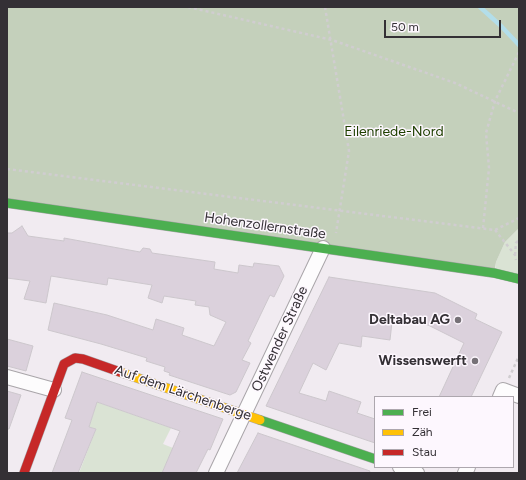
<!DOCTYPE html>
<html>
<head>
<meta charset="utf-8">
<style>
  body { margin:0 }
  #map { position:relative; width:526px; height:480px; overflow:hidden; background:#f1ebf1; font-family:Figtree,sans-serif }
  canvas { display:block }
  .frame { position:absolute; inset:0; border:8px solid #343035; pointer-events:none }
  .legend { position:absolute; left:374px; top:396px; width:140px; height:72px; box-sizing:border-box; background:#fdf7fe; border:1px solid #ada7ae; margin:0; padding:5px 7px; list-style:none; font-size:12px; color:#343035 }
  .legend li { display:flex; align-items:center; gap:8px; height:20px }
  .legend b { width:20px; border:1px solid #ada7ae }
  .scale { position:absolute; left:384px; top:20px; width:117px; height:18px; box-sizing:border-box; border:2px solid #343035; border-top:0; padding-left:5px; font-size:12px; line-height:14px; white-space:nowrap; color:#343035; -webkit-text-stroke:3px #fdf7fe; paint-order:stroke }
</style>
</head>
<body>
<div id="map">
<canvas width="526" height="480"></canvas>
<div class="frame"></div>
<ul class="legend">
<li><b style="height:5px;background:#4caf50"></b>Frei</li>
<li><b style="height:5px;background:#ffc107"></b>Zäh</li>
<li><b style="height:5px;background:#c62828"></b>Stau</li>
</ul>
<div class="scale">50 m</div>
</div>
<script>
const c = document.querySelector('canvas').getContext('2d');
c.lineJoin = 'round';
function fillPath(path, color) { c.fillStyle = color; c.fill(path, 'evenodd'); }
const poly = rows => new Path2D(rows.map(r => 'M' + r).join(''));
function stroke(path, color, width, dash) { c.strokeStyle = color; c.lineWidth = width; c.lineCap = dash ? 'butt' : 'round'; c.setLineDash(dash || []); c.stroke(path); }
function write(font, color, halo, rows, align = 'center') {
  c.font = font + ' Figtree,sans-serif'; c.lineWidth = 3; c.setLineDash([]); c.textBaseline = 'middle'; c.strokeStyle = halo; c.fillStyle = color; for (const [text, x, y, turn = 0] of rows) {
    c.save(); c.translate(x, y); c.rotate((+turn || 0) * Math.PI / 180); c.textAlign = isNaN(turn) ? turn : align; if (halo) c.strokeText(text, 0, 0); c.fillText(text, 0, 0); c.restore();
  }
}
fillPath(poly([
  [519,228,519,279,495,273,496,262,505,242],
  [97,402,171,428,163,444,173,448,162,473,79,473,96,429,89,427]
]), '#dae3d4');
fillPath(poly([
  [7,7,519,7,519,228,505,242,496,262,494,273,7,203]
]), '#c4d0bb');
stroke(poly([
  [480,7,501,26,519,45]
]), '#b3deea', 4.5);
const building = poly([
  [22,226,28,236,64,241,64,238,140,252,143,248,150,249,152,253,215,262,214,269,238,273,239,265,253,267,254,263,279,266,284,276,274,297,270,295,248,341,251,343,242,360,250,363,236,392,230,395,169,375,170,373,164,371,165,367,146,361,147,358,101,344,48,330,54,303,107,315,153,330,156,319,184,328,182,335,214,346,226,322,210,315,209,307,195,305,196,301,164,296,162,303,148,298,152,285,108,278,107,285,51,276,46,303,24,299,30,281,7,278,7,233,12,233,22,226],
  [329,277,435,293,477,314,475,319,502,332,471,397,439,397,464,343,428,325,392,322,390,340,362,336,361,347,339,343,326,370,313,363,299,393,326,401,329,391,361,402,357,413,375,419,375,443,266,406,329,277],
  [7,339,33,346,26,371,7,366,7,339],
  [82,372,223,419,210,450,208,449,196,473,162,473,180,431,97,402,89,427,96,429,78,473,52,473,72,420,65,418,82,372],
  [7,391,21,395,9,429,7,429,7,391],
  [258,433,370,471,369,473,237,473,258,433]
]);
fillPath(building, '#dbd1dc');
stroke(building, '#ccc7cc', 1);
const street = poly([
  [7,377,54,390],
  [500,397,503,390,519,396],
  [400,467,417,473],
  [216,473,323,248],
  [465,473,468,467]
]);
const fast = poly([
  [7,203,494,273,519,279],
  [260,420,375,459]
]);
const slow = poly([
  [120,372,260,420]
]);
const jam = poly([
  [24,473,64,364,75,358,83,359,120,372]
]);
stroke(street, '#a9a5a9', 16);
stroke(fast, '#a9a5a9', 10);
stroke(slow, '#a9a5a9', 10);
stroke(jam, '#a9a5a9', 10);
stroke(poly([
  [188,7,332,40,455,83,519,113],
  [325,7,349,151,336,233],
  [7,169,495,230,519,218],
  [483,228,489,168,486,133,495,101,519,52],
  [495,230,515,255,516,260],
  [515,255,516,243,519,240],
  [509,378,519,356]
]), '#d0cdd0', 2.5, [3, 3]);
stroke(street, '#fdfcfd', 14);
stroke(fast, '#4caf50', 9);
stroke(slow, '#ffc107', 9);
stroke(jam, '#c62828', 9);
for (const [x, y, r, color] of [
  [458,320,4,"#767177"],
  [475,361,4,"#767177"]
]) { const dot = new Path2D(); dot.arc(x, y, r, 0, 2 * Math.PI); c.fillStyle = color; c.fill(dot); stroke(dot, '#fdf7fe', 1.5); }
write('14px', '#1f4000', '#fdf7fe', [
  ["Eilenriede-Nord",394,132]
]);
write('14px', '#343035', '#fdf7fe', [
  ["Hohenzollernstraße",265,226,8],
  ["Ostwender Straße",280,339,-65],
  ["Auf dem Lärchenberge",183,393,19]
]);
write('bold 14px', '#343035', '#fdf7fe', [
  ["Deltabau AG",450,320],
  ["Wissenswerft",467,361]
], 'right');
</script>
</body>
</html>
